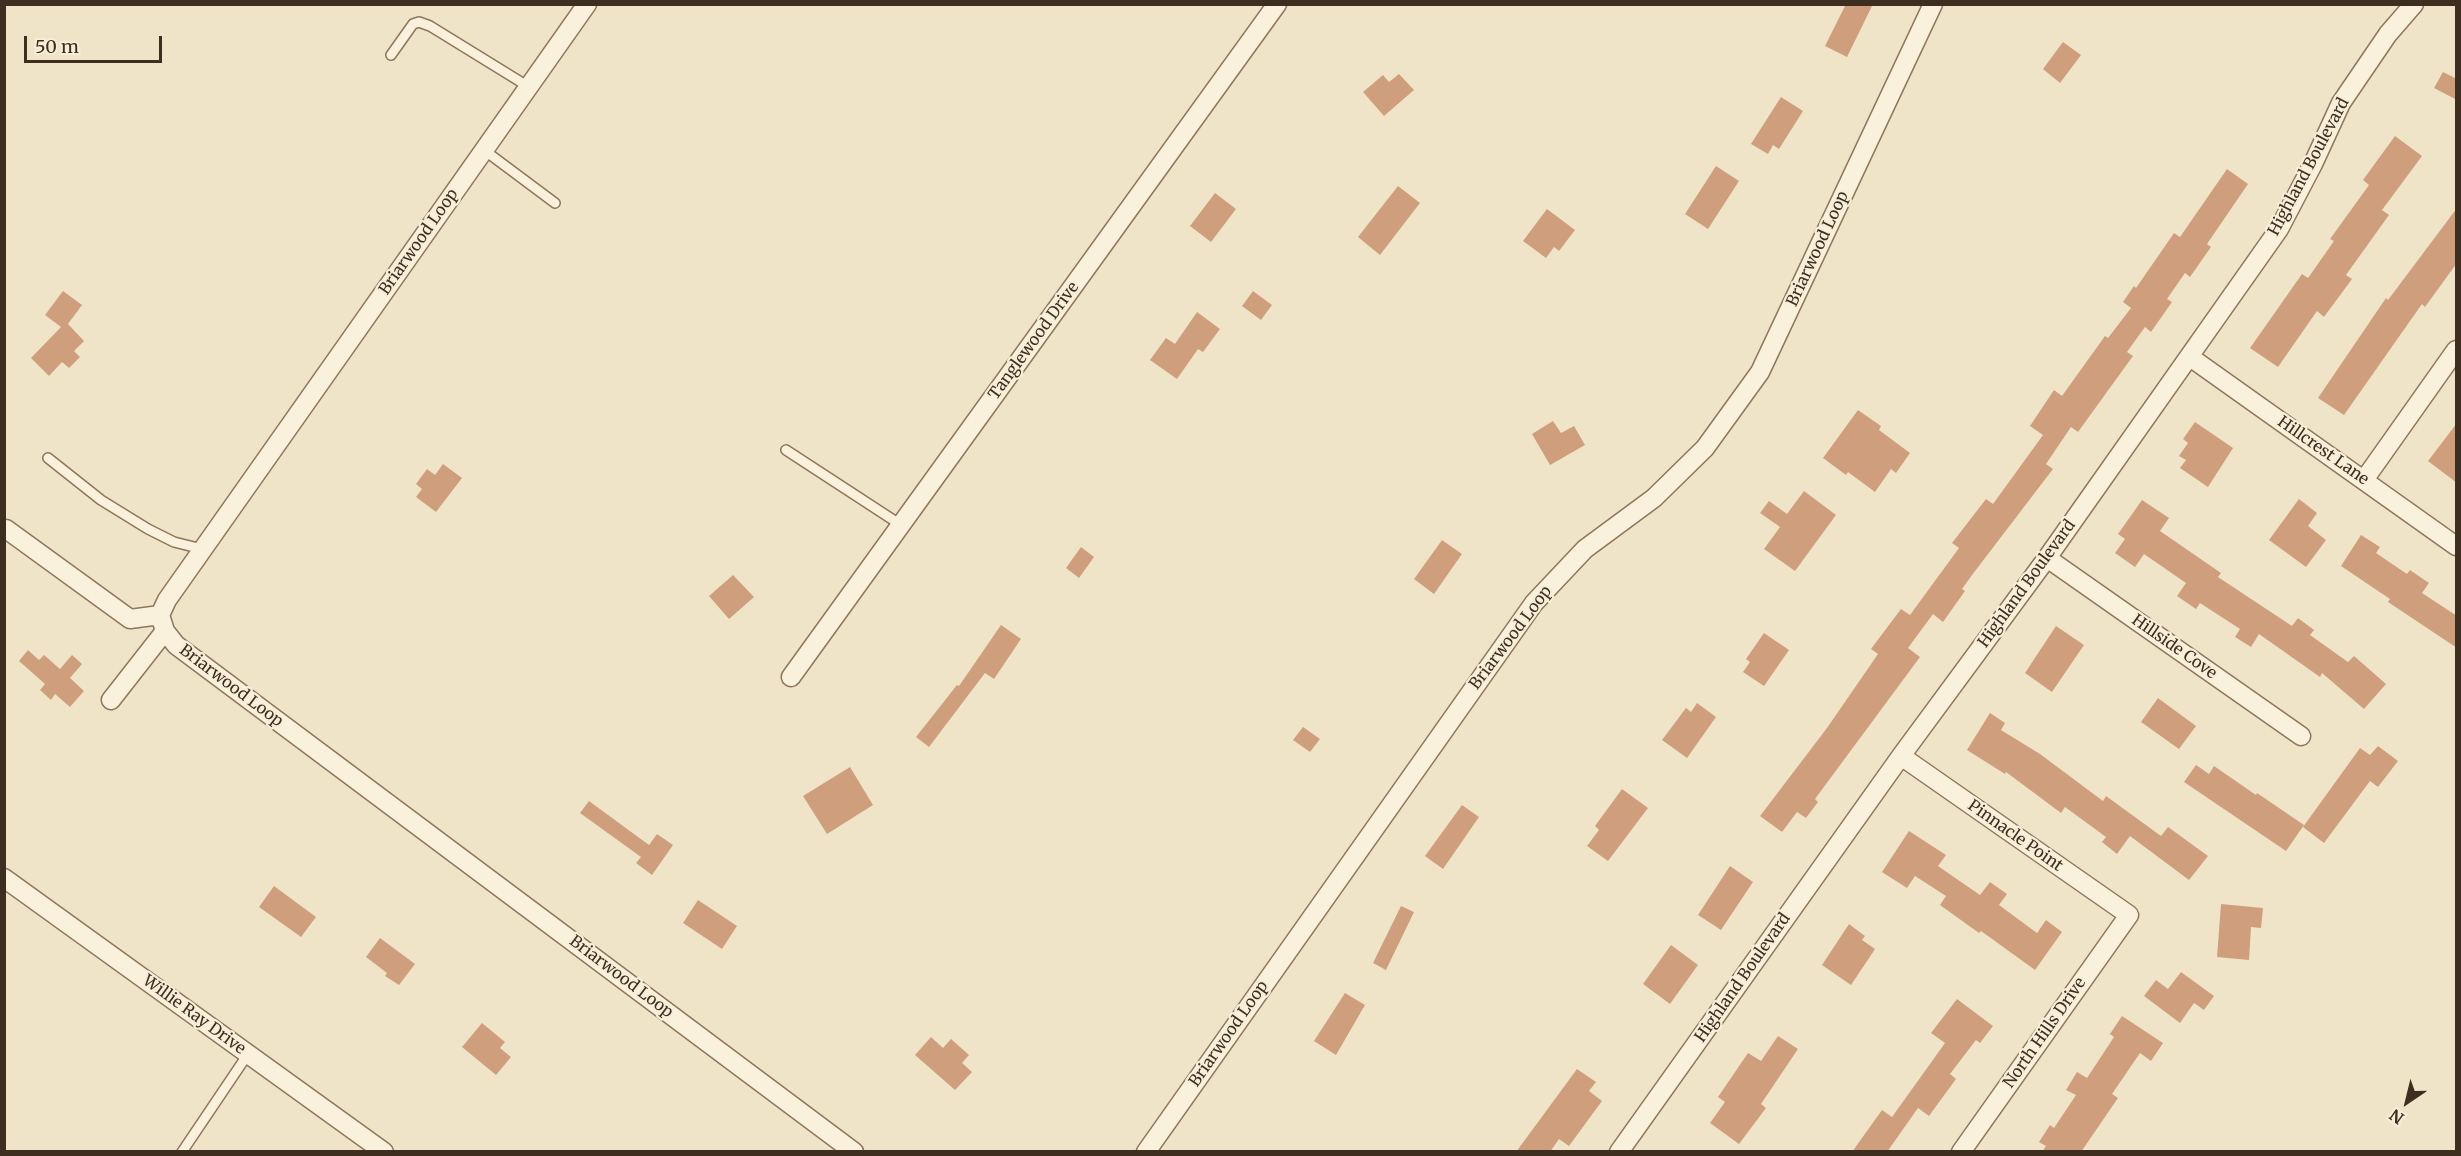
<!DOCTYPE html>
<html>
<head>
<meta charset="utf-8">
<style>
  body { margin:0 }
  #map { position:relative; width:2461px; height:1156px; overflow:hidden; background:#f0e4c8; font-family:Merriweather,serif }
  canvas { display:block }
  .frame { position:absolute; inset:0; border:6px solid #3d2e20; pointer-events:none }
  .north { position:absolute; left:2377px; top:1072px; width:60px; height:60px; -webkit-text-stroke:4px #f7eed8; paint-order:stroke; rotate:215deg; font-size:16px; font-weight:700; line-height:24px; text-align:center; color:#3d2e20 }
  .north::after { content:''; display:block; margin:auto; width:21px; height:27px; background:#3d2e20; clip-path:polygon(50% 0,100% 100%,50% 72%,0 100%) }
  .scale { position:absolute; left:24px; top:36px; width:138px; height:27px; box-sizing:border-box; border:3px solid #3d2e20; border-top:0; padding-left:8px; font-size:18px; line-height:21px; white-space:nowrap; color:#3d2e20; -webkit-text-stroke:4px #f7eed8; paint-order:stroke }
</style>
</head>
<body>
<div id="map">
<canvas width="2461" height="1156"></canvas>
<div class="frame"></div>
<div class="north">N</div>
<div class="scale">50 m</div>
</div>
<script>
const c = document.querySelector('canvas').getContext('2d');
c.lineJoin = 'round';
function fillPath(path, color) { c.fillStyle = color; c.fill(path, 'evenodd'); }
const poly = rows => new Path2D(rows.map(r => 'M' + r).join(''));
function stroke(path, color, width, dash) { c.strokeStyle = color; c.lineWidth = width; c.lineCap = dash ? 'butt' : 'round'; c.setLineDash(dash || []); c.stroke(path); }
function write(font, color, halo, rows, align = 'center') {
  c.font = font + ' Merriweather,serif'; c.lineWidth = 4.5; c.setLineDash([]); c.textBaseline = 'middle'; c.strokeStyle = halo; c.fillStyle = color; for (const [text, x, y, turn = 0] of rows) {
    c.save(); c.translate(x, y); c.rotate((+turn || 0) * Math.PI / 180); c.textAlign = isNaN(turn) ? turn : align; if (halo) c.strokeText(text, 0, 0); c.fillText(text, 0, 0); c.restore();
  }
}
fillPath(poly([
  [1846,4,1873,4,1847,57,1825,46],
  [2063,42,2081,55,2060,83,2043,69],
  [2443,72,2457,79,2457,100,2434,88],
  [1399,74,1414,90,1384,116,1363,92,1383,75,1389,82],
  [1781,97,1803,111,1779,149,1773,145,1768,154,1751,144],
  [2395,136,2422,156,2382,210,2389,215,2346,275,2352,279,2324,317,2317,311,2278,367,2250,348,2302,274,2308,278,2334,241,2330,239,2369,185,2363,180],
  [1716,166,1739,181,1708,229,1685,214],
  [2227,169,2248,184,2207,244,2211,247,2190,277,2185,273,2167,299,2172,302,2151,332,2145,327,2127,352,2133,356,2078,432,2071,427,2046,464,2053,469,1972,575,1962,589,1965,591,1943,622,1933,614,1908,648,1920,657,1815,799,1818,802,1806,818,1797,812,1782,832,1760,816,1827,728,1878,654,1871,649,1901,609,1910,615,1959,548,1952,543,1986,499,1993,504,2043,435,2030,426,2054,390,2062,396,2105,336,2108,338,2131,308,2123,302,2134,286,2136,288,2174,233,2180,237],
  [1398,186,1420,203,1380,255,1358,237],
  [1215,193,1236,209,1211,242,1190,226],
  [2457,208,2457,263,2425,307,2422,304,2344,415,2318,398,2386,298,2388,300],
  [1547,209,1575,230,1559,251,1554,247,1546,258,1523,241],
  [63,291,82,305,68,324,84,341,74,351,80,357,69,368,62,362,49,376,31,358,61,327,45,315],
  [1253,291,1272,305,1261,320,1242,306],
  [1197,312,1220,329,1203,352,1198,349,1177,379,1150,360,1166,338,1175,344],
  [1858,410,1881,426,1879,430,1910,453,1896,473,1891,469,1875,492,1848,472,1846,475,1823,458],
  [1553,421,1561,433,1574,426,1585,445,1550,465,1532,434],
  [2195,422,2233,448,2208,487,2180,468,2186,460,2179,456,2188,443,2183,439],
  [2457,423,2457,483,2428,461],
  [443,464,462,478,436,512,416,497,422,489,416,484,427,469,435,475],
  [1804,491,1836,515,1795,571,1764,549,1780,527,1760,513,1769,501,1787,514],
  [2299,499,2317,513,2308,526,2326,540,2306,567,2269,540],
  [2142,500,2169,518,2160,531,2221,573,2218,577,2292,626,2298,618,2314,630,2310,635,2348,662,2354,656,2386,684,2364,709,2322,673,2320,677,2259,634,2251,647,2235,637,2240,629,2200,603,2196,609,2177,596,2186,583,2144,554,2135,567,2115,553,2125,539,2118,534],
  [2361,535,2380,547,2376,553,2407,574,2410,570,2429,583,2422,593,2457,616,2457,648,2388,602,2390,599,2341,566],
  [1442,540,1462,554,1434,594,1414,579],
  [1081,547,1094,557,1079,578,1066,568],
  [733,575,754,597,729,619,709,596],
  [1001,625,1021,639,994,679,985,673,929,747,916,737,957,685,959,686],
  [2056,626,2084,645,2052,692,2025,673],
  [1764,633,1789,650,1764,686,1743,672,1750,662,1746,659],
  [28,650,39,660,44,655,60,669,72,655,82,664,70,678,84,691,70,707,55,694,51,700,40,690,45,684,19,661],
  [2158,698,2196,726,2179,749,2141,722],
  [1697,703,1716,717,1687,758,1662,740,1686,708,1691,712],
  [1990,713,2005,723,2001,730,2040,754,2103,801,2106,796,2161,836,2168,827,2208,856,2189,880,2130,836,2117,854,2102,842,2106,837,2065,807,2061,813,2006,772,2005,774,1967,750],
  [1303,727,1320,739,1310,752,1293,740],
  [2378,746,2398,761,2378,787,2370,781,2324,843,2303,827,2360,748,2370,755],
  [2196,765,2209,774,2214,766,2256,795,2257,793,2304,825,2286,851,2184,782],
  [850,767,873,805,827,834,803,796],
  [1622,789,1648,808,1608,861,1587,846,1599,830,1595,826],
  [589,801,649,845,657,834,673,845,652,875,636,863,641,857,580,813],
  [1462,805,1479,817,1443,869,1425,856],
  [1909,831,1946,855,1938,866,1980,895,1990,882,2007,894,1999,905,2037,933,2046,920,2062,932,2035,970,1981,931,1979,933,1940,905,1946,896,1915,876,1907,888,1882,872],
  [1730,866,1753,882,1721,930,1698,915],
  [274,886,316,917,301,937,259,907],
  [698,900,737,926,722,949,683,923],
  [2221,904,2263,908,2261,928,2251,927,2249,960,2217,957],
  [1401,906,1414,912,1386,970,1373,963],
  [1849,924,1865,936,1862,940,1875,949,1851,985,1822,965],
  [380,938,415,964,399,985,385,976,387,973,366,957],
  [1671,945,1698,965,1670,1004,1643,984],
  [2181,972,2214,996,2204,1010,2194,1003,2180,1023,2144,996,2156,980,2168,989],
  [1345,993,1365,1005,1336,1055,1314,1041],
  [1957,999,1993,1026,1980,1043,1976,1040,1950,1074,1956,1079,1929,1116,1918,1108,1887,1152,1852,1152,1882,1110,1892,1117,1945,1043,1931,1033],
  [2122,1016,2163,1043,2151,1061,2140,1053,2112,1094,2118,1098,2081,1152,2042,1152,2046,1146,2039,1142,2050,1125,2054,1128,2076,1095,2066,1090,2077,1072,2087,1078,2114,1037,2110,1034],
  [482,1023,505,1042,500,1048,511,1057,496,1075,462,1047],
  [1778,1036,1798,1049,1761,1104,1766,1108,1739,1144,1710,1123,1725,1102,1718,1097,1748,1053,1761,1061],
  [931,1037,943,1048,951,1039,969,1055,962,1063,972,1072,955,1090,915,1055],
  [1577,1069,1596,1082,1589,1091,1602,1101,1569,1146,1559,1139,1550,1152,1516,1152]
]), '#cf9f7d');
const service = poly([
  [391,55,413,24,419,22,430,26,529,87],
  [484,150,555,203],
  [786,450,901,525],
  [48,458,101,500,148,529,174,542,202,549],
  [182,1152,248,1054]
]);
const minor = poly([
  [587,4,167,600,160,615,165,631,176,645,854,1152],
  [2190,357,2456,546],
  [2364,480,2456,350],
  [6,529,130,619,160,615],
  [2047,558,2301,736],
  [791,677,1277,4],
  [111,700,165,631],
  [1901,756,2129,915,1961,1152],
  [4,878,384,1152],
  [1146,1152,1534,603,1585,549,1654,498,1705,448,1760,372,1933,4],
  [1619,1152,1901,756,2047,558,2279,229,2313,164,2341,103,2388,34,2414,4]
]);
stroke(service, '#8d765c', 12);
stroke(minor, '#8d765c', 21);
stroke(service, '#faf1dc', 9);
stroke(minor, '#faf1dc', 18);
write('16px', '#3d2e20', '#f7eed8', [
  ["Highland Boulevard",2309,167,-62],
  ["Briarwood Loop",419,242,-55],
  ["Briarwood Loop",1818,249,-65],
  ["Tanglewood Drive",1034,341,-54],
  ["Hillcrest Lane",2323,451,35],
  ["Highland Boulevard",2027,584,-54],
  ["Briarwood Loop",1511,638,-53],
  ["Hillside Cove",2174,647,35],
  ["Briarwood Loop",231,686,37],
  ["Pinnacle Point",2015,836,35],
  ["Briarwood Loop",621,977,37],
  ["Highland Boulevard",1743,978,-55],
  ["Willie Ray Drive",194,1015,36],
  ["North Hills Drive",2045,1033,-55],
  ["Briarwood Loop",1229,1034,-55]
]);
</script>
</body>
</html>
